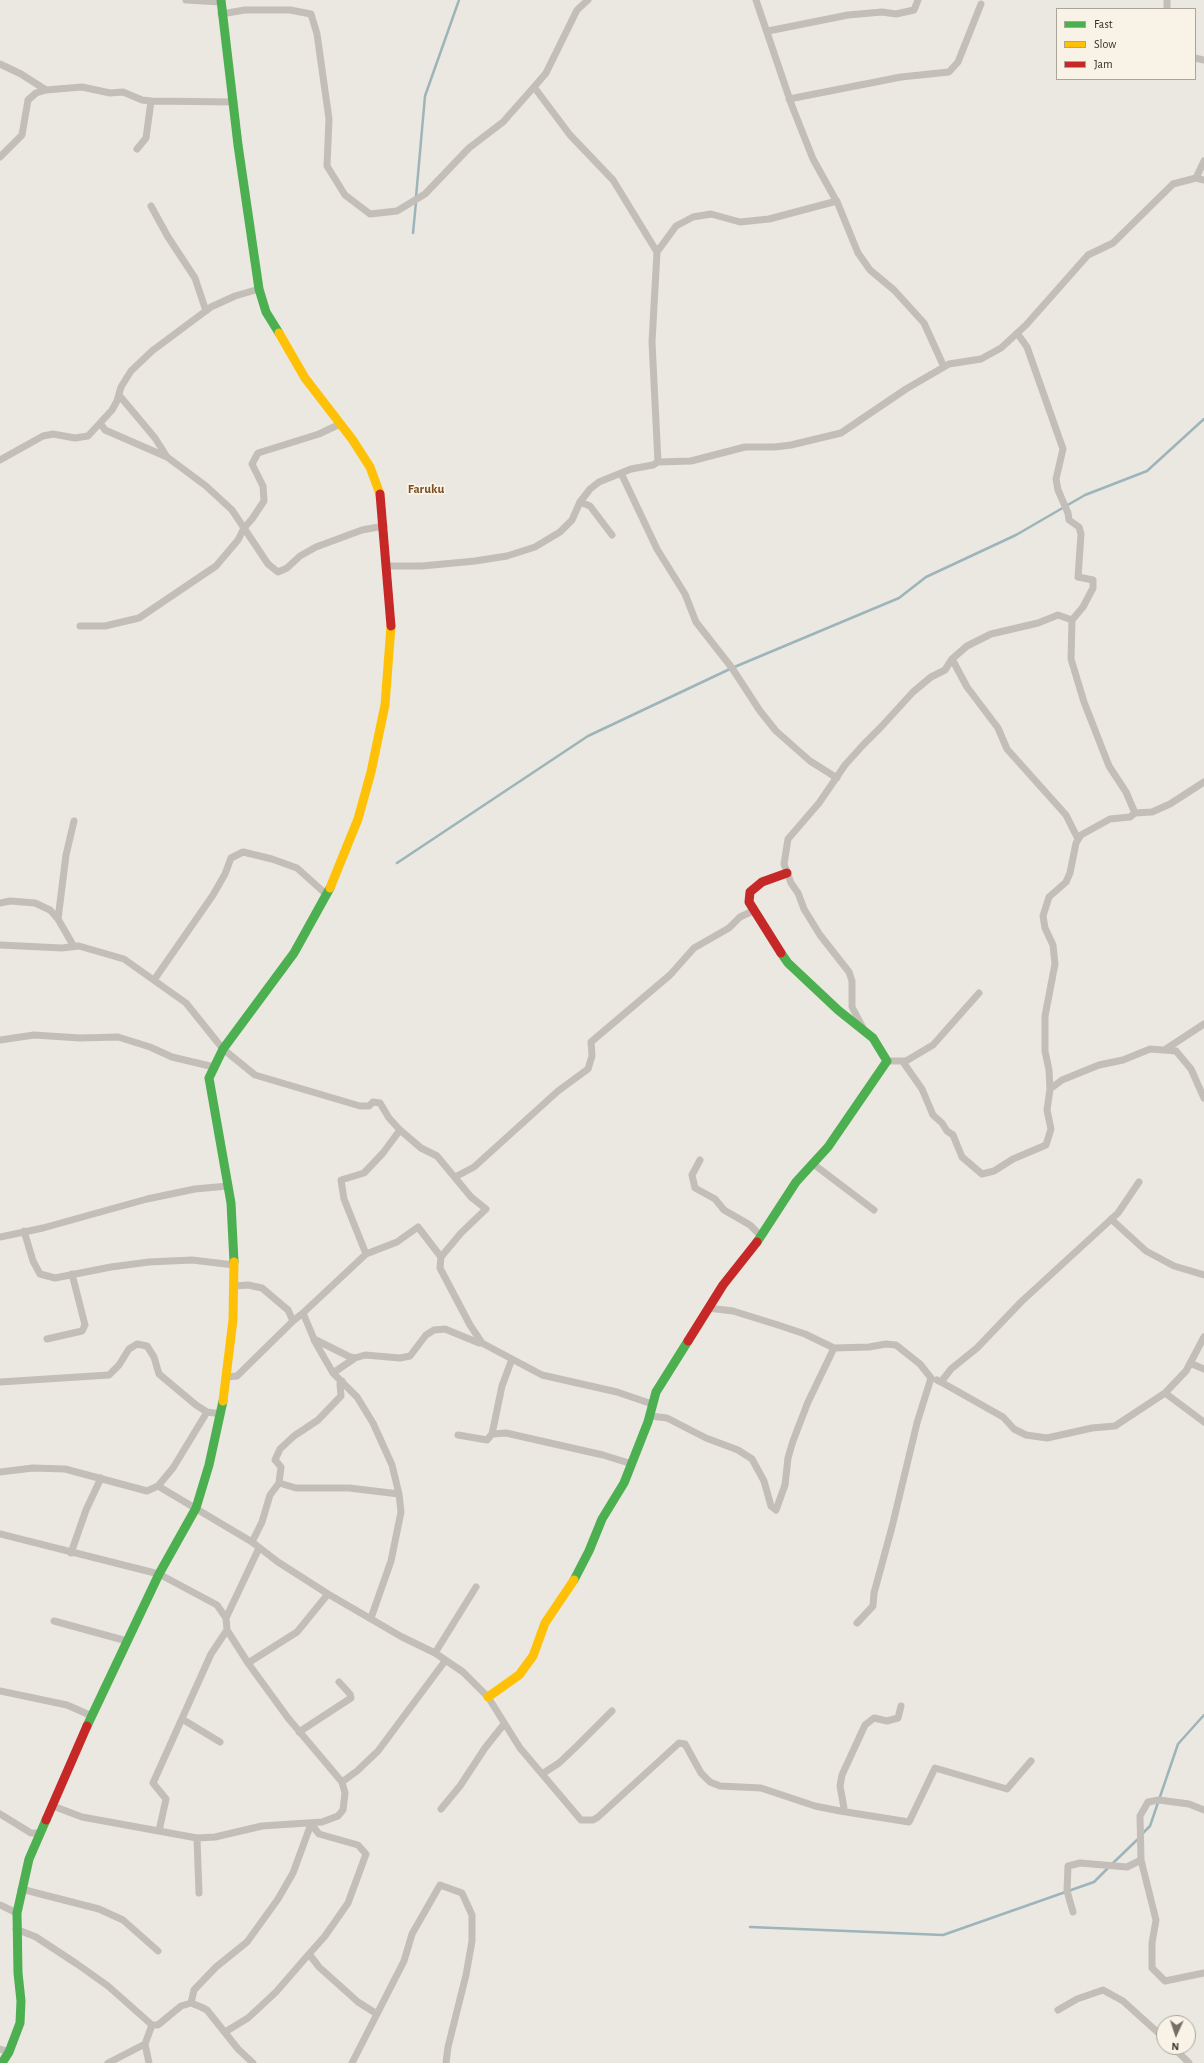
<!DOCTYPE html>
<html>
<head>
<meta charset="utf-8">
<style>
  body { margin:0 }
  #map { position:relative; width:1204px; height:2063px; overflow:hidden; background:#eae8e0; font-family:"Alegreya Sans",sans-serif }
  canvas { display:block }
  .legend { position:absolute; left:1056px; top:8px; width:140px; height:72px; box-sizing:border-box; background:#f8f3e6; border:1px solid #aaa49a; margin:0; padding:5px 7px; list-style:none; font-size:12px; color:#342e27 }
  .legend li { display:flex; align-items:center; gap:8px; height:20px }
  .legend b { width:20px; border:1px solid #aaa49a }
  .north { position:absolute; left:1156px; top:2015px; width:40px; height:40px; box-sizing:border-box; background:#f8f3e6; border:1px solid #aaa49a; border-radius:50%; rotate:183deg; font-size:11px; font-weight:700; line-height:16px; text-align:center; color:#342e27 }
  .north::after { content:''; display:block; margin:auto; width:14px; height:18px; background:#746f68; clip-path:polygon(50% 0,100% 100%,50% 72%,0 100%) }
</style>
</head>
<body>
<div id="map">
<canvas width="1204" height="2063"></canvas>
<ul class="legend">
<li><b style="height:5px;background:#4caf50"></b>Fast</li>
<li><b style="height:5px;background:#ffc107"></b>Slow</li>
<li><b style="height:5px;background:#c62828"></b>Jam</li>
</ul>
<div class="north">N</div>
</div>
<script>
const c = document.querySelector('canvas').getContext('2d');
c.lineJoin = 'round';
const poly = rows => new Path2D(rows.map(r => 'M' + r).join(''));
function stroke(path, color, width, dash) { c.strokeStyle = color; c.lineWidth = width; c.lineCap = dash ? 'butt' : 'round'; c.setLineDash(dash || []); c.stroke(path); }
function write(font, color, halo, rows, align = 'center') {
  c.font = font + ' "Alegreya Sans",sans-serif'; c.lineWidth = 4; c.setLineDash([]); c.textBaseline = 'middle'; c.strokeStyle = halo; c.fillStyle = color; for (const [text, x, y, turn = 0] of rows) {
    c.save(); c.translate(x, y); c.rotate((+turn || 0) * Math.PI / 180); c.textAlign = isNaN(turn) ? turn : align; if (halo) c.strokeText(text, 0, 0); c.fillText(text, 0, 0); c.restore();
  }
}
stroke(poly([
  [416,197,425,96,459,0],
  [413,233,416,202],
  [397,863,588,736,732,668,899,598,926,577,1016,535,1085,495,1147,471,1204,419],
  [1142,1834,1150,1826,1178,1744,1204,1715],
  [1112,1864,1139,1838],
  [750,1927,943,1935,1094,1882,1109,1867]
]), '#9db4ba', 2.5);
stroke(poly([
  [186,0,221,2],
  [588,0,577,10,546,73,534,87,570,135,613,180,657,252],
  [756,0,792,106,813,159,838,204,858,253,870,270,894,290,924,323,944,367],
  [1167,0,1167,9],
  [221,14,245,10,290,10,311,14,317,34,329,119,327,166,345,195,370,214,397,211,425,194,469,148,503,122,534,87],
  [768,31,848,15,882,12,896,14,914,10,918,0],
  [1195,58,1204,60],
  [0,64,21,74,46,90],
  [789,99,901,77,949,72,958,62,981,4],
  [137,149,146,138,151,101],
  [0,157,22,135,28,100,36,93,46,90,82,87,110,93,123,92,142,100,151,101,234,102],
  [1196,178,1204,161],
  [151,206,168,237,195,278,206,311],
  [1017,333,1027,347,1063,449,1056,479,1058,490,1068,513,1069,520,1079,527,1081,534,1078,577,1093,580,1093,588,1083,607,1072,620,1071,659,1084,702,1109,766,1126,792,1135,813,1130,817,1110,819,1081,835,1076,843,1070,873,1066,882,1049,897,1043,916,1045,928,1053,945,1055,964,1045,1016,1045,1051,1049,1070,1050,1089],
  [119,395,155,438,167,457],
  [100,423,105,430,167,457,206,486,232,510,268,564,278,572,287,568,300,556,316,547,362,530,384,526],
  [0,460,43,436,53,434,75,438,88,436,112,410,117,401,121,387,131,371,152,351,211,307,235,296,259,289],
  [658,462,652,342,657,252,676,226,693,217,711,214,740,222,769,219,837,201],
  [621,473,657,549,685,594,696,622,732,668,760,711,776,731,810,761,837,778],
  [580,502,590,506,612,535],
  [388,566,422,566,475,561,507,556,535,547,560,532,572,520,580,502,590,489,599,482,631,469,653,465,658,462,691,461,745,447,775,447,791,445,841,433,906,389,949,364,981,359,1001,348,1026,325,1088,255,1113,243,1173,184,1196,178,1204,180],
  [80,626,105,626,139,618,216,566,238,540,244,528,252,519,264,501,263,486,252,464,258,453,319,434,340,424],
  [952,659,967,687,998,728,1007,749,1066,815,1078,839],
  [1135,813,1152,812,1170,804,1204,782],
  [0,903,10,901,35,903,50,910,58,919],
  [0,945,62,948,79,946,124,959,186,1003,223,1049,255,1075,360,1106,369,1106,373,1102,380,1103,389,1118,400,1130,421,1148,437,1156,471,1197,486,1209,461,1233,441,1257,418,1227,397,1242,366,1254],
  [73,945,58,919,66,855,74,821],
  [154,980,213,895,225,874,231,858,243,852,272,859,297,868,327,895],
  [863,1028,852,1007,852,981,849,972,820,935,804,909,798,893,791,883,784,864,788,839,819,803,845,765,863,745,881,727,913,692,931,677,945,670,952,659,967,646,991,634,1038,623,1058,615,1072,620],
  [0,1040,34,1035,80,1038,118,1037,150,1047,172,1057,214,1067],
  [1166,1049,1204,1024],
  [887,1061,906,1061,933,1045,979,993],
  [903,1062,922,1089,933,1115,942,1123,947,1131,953,1135,962,1157,982,1174,994,1171,1013,1159,1046,1145,1051,1129,1047,1110,1050,1089,1062,1080,1099,1065,1123,1060,1150,1049,1176,1051,1191,1069,1204,1098],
  [700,1160,692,1175,695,1188,715,1199,724,1210,750,1225,760,1235],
  [812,1163,874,1210],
  [455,1177,474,1167,558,1091,588,1069,592,1056,591,1042,670,975,694,948,729,928,740,917,753,911],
  [1111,1219,1146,1251,1174,1266,1204,1275],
  [24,1231,33,1261,40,1274,55,1278,111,1267,149,1262,192,1260,234,1265],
  [0,1237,43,1228,147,1199,195,1189,228,1186],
  [441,1257,440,1268,470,1325,482,1343],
  [235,1286,248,1285,262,1288,288,1310,293,1321,303,1313,314,1339,348,1356,355,1358,365,1355,400,1358,410,1356,426,1335,434,1330,445,1329,479,1343,482,1343,542,1375,617,1392,652,1404],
  [708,1308,733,1311,778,1325,805,1334,834,1348,869,1347,886,1344,896,1345,920,1364,931,1378,917,1423,892,1527,874,1593,873,1606,857,1623],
  [303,1313,366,1254,344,1199,341,1180,364,1173,383,1153,400,1130],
  [47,1339,82,1331,85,1325,72,1274],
  [314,1340,333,1373],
  [1190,1363,1204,1369],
  [226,1377,237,1376,293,1321],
  [937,1380,941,1382,951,1369,977,1348,1021,1302,1118,1213,1139,1182],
  [0,1382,109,1375,119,1365,129,1349,137,1344,147,1346,154,1357,159,1374,196,1405,207,1412,221,1414],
  [941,1382,1003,1417,1014,1429,1026,1435,1047,1438,1092,1428,1115,1426,1165,1393,1186,1371,1204,1337],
  [1165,1393,1204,1422],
  [650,1416,667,1418,706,1438,738,1450,752,1459,764,1481,771,1506,776,1510,785,1485,788,1458,793,1441,808,1402,834,1348],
  [492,1434,502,1386,512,1359],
  [458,1435,487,1440,492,1434,506,1433,603,1455,632,1464],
  [0,1472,33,1468,65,1469,147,1491,158,1486,173,1468,207,1412],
  [279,1483,281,1467,275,1460,280,1449,294,1436,318,1420,341,1396,340,1384,342,1381],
  [158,1486,252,1542,278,1562,328,1594,402,1637,435,1653,463,1672,488,1697,520,1748,581,1820,593,1820,598,1817,679,1743,685,1744,701,1773,710,1782,720,1786,761,1788,815,1806,840,1811,844,1808,840,1786,842,1775,865,1725,874,1718,887,1721,898,1718,901,1706],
  [0,1534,159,1574,217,1605,226,1618,227,1630,248,1663,288,1718,342,1782,345,1793,343,1810,338,1816,322,1822,262,1826,215,1837,197,1838,82,1817,53,1806],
  [252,1542,262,1522,270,1495,279,1483,296,1488,349,1488,399,1494,392,1465,373,1423,357,1397,333,1373,355,1358],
  [71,1553,86,1510,101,1478],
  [226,1618,259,1548],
  [371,1618,391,1561,401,1512,399,1494],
  [54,1621,127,1641],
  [435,1653,476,1587],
  [248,1663,297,1632,328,1594],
  [0,1691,67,1705,92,1716],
  [182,1719,220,1742],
  [299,1732,351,1698,350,1694,339,1682],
  [542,1774,559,1763,577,1746,612,1711],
  [342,1782,357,1771,378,1751,445,1661],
  [441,1809,460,1786,485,1748,504,1724],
  [1204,1810,1189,1804,1159,1800,1148,1802,1140,1816,1141,1860,1156,1920,1152,1943,1152,1968,1165,1981,1204,1973],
  [840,1811,909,1822,935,1768,1007,1789,1031,1761],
  [0,1814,31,1833,40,1833],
  [159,1831,166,1799,153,1783,211,1654,227,1630],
  [197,1838,199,1893],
  [21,1889,99,1909,123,1920,158,1951],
  [0,1905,17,1913],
  [1073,1912,1067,1891,1068,1866,1080,1863,1127,1867,1141,1860],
  [16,1929,36,1937,77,1964,108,1986,152,2025,158,2025,181,2006,191,2003,201,2007,207,2010,238,2049,253,2063],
  [309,1954,325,1936,348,1903,366,1854,358,1845,319,1834,311,1824],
  [191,2003,194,1990,216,1967,247,1942,278,1899,293,1873,311,1824],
  [1058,2010,1077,1999,1103,1990,1123,2001,1164,2038],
  [225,2032,248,2018,276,1992,309,1954,319,1967,358,2002,377,2014],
  [1173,2047,1189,2063],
  [0,2049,9,2052],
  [108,2063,145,2044],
  [149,2063,145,2044,152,2025],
  [352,2063,404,1961,412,1934,440,1885,462,1893,472,1915,472,1941,466,1975,448,2047,446,2063]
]), '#c3bfb8', 7);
stroke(poly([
  [221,0,238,145,259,289,266,312,279,333],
  [757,1242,796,1182,828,1147,887,1061,873,1038,838,1010,788,963,781,953],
  [234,1262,231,1203,209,1078,223,1049,294,953,330,888],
  [574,1580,589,1551,602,1519,624,1483,648,1422,656,1392,688,1341],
  [87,1726,159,1574,196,1508,209,1465,223,1401],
  [2,2063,9,2052,20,2023,21,2001,18,1973,17,1913,29,1859,46,1820]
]), '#4caf50', 9);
stroke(poly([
  [279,333,305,378,352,439,370,467,380,494],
  [330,888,358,819,371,772,385,705,391,626],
  [223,1401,233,1320,234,1262],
  [488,1697,519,1675,533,1656,545,1623,574,1580]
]), '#ffc107', 9);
stroke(poly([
  [380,494,391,626],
  [781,953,749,902,750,892,762,882,787,873],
  [688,1341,723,1285,757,1242],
  [46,1820,87,1726]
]), '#c62828', 9);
write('bold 13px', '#7c4e26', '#f8f3e6', [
  ["Faruku",426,489]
]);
</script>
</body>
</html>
